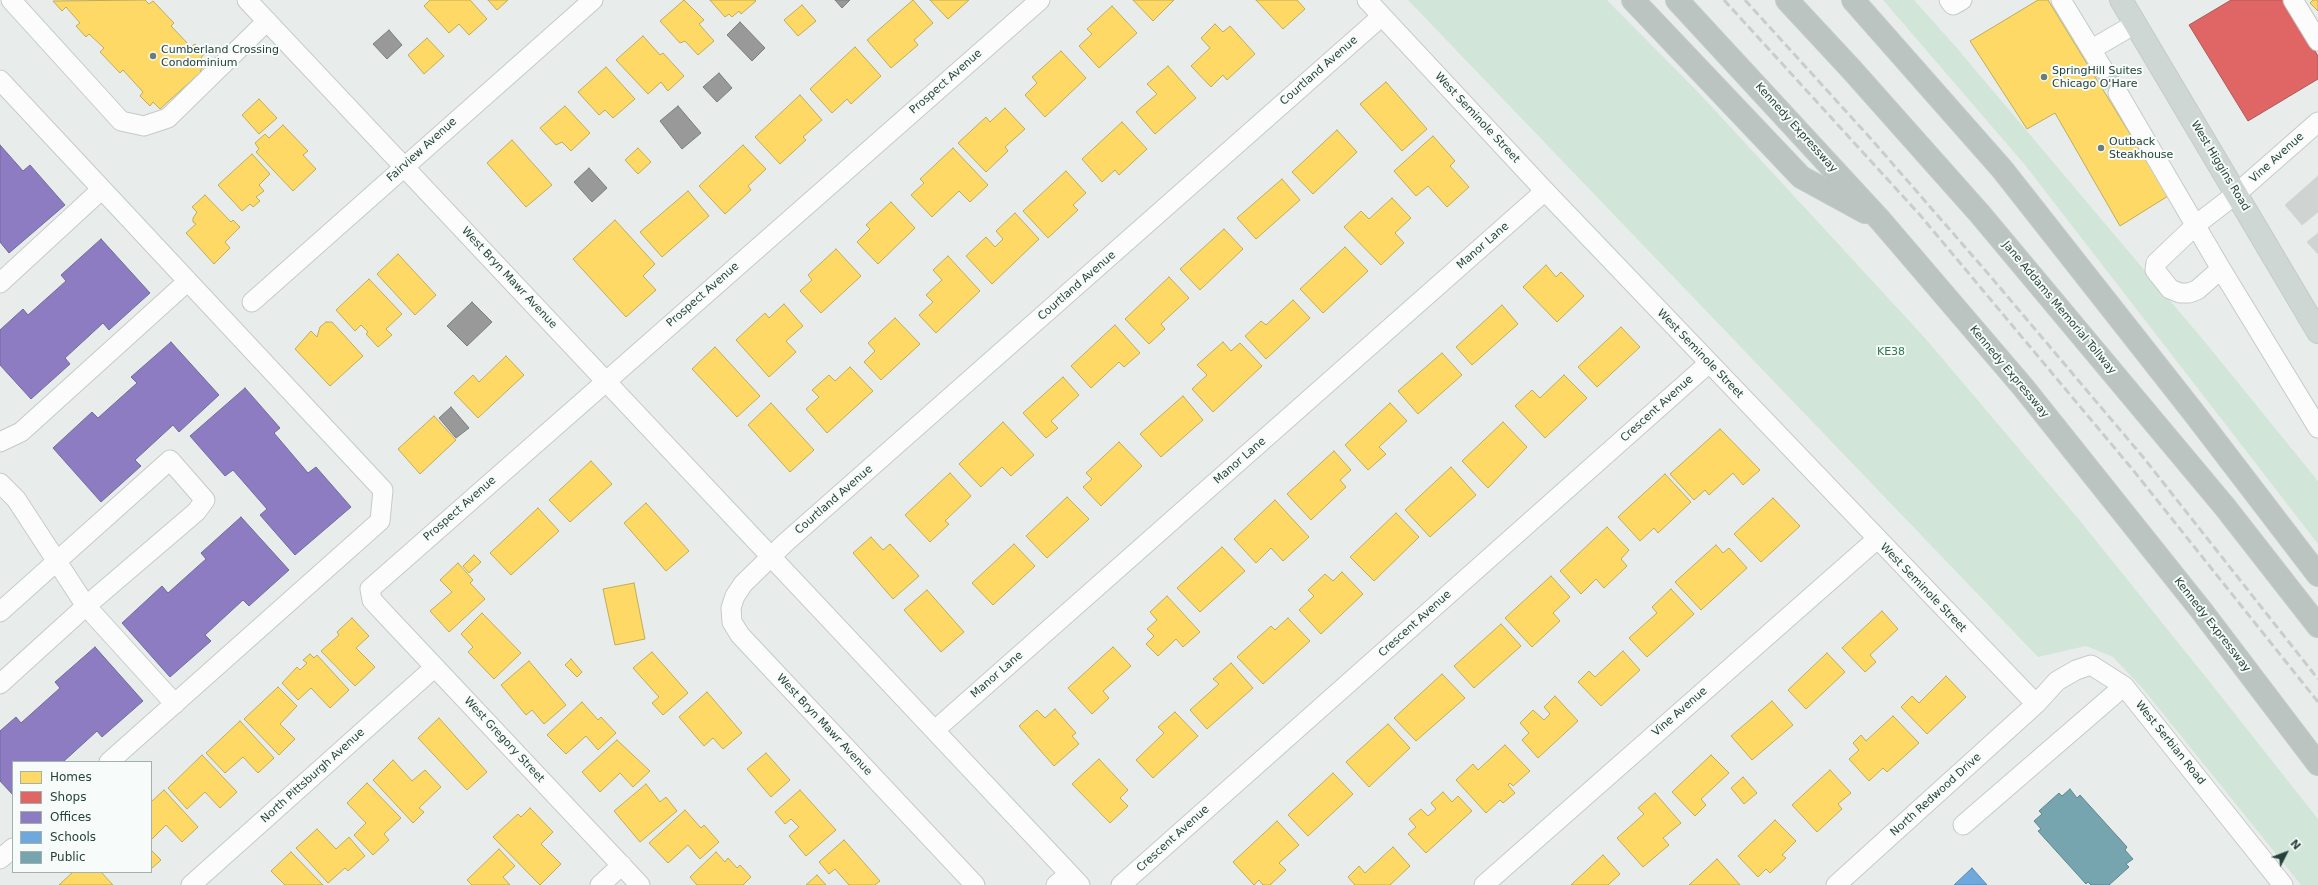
<!DOCTYPE html>
<html>
<head>
<meta charset="utf-8">
<style>
  body { margin:0 }
  #map { position:relative; width:2318px; height:885px; overflow:hidden; background:#e8edeb; font-family:"DejaVu Sans",sans-serif }
  canvas { display:block }
  .legend { position:absolute; left:12px; top:761px; width:140px; height:112px; box-sizing:border-box; background:#f7fbf9; border:1px solid #a3b1ad; margin:0; padding:5px 7px; list-style:none; font-size:12px; color:#24423a }
  .legend li { display:flex; align-items:center; gap:8px; height:20px }
  .legend b { width:20px; border:1px solid #a3b1ad }
  .north { position:absolute; left:2266px; top:833px; width:40px; height:40px; -webkit-text-stroke:3px #f7fbf9; paint-order:stroke; rotate:48deg; font-size:11px; font-weight:700; line-height:16px; text-align:center; color:#24423a }
  .north::after { content:''; display:block; margin:auto; width:14px; height:18px; background:#24423a; clip-path:polygon(50% 0,100% 100%,50% 72%,0 100%) }
</style>
</head>
<body>
<div id="map">
<canvas width="2318" height="885"></canvas>
<ul class="legend">
<li><b style="height:11px;background:#ffd966"></b>Homes</li>
<li><b style="height:11px;background:#e06666"></b>Shops</li>
<li><b style="height:11px;background:#8e7cc3"></b>Offices</li>
<li><b style="height:11px;background:#6fa8dc"></b>Schools</li>
<li><b style="height:11px;background:#76a5af"></b>Public</li>
</ul>
<div class="north">N</div>
</div>
<script>
const c = document.querySelector('canvas').getContext('2d');
c.lineJoin = 'round';
function fillPath(path, color) { c.fillStyle = color; c.fill(path, 'evenodd'); }
const poly = rows => new Path2D(rows.map(r => 'M' + r).join(''));
function stroke(path, color, width, dash) { c.strokeStyle = color; c.lineWidth = width; c.lineCap = dash ? 'butt' : 'round'; c.setLineDash(dash || []); c.stroke(path); }
function write(font, color, halo, rows, align = 'center') {
  c.font = font + ' "DejaVu Sans",sans-serif'; c.lineWidth = 4; c.setLineDash([]); c.textBaseline = 'middle'; c.strokeStyle = halo; c.fillStyle = color; for (const [text, x, y, turn = 0] of rows) {
    c.save(); c.translate(x, y); c.rotate((+turn || 0) * Math.PI / 180); c.textAlign = isNaN(turn) ? turn : align; if (halo) c.strokeText(text, 0, 0); c.fillText(text, 0, 0); c.restore();
  }
}
fillPath(poly([
  [1408,0,1607,0,1699,93,1925,338,2081,522,2209,681,2318,819,2318,885,2301,885,2144,690,2113,657,2086,646,2038,657],
  [1883,0,1914,0,1956,47,2205,342,2318,481,2318,544,2025,165]
]), '#d1e6d8');
const homes = poly([
  [145,0,149,4,153,1,174,23,171,26,191,47,195,44,204,54,201,58,206,63,200,71,201,72,160,109,153,102,150,106,140,96,143,92,123,70,120,73,100,52,104,48,89,34,86,37,76,26,80,23,66,7,62,11,53,1,145,0],
  [430,0,470,0,487,19,469,35,459,24,449,33,424,6,430,0],
  [488,0,508,0,497,10,488,0],
  [684,0,704,20,699,24,714,41,698,55,685,41,680,43,660,21,684,0],
  [710,0,755,0,756,1,741,14,739,11,732,17,729,14,725,17,710,0],
  [913,0,933,23,914,40,918,45,891,68,867,40,913,0],
  [930,0,969,0,948,19,930,0],
  [1133,0,1174,0,1153,21,1133,0],
  [1256,0,1297,0,1305,9,1283,29,1256,0],
  [2038,0,2048,0,2168,196,2120,226,2055,113,2027,129,1970,41,2038,0],
  [2313,0,2318,0,2318,11,2310,3,2313,0],
  [802,5,816,21,798,36,784,20,802,5],
  [1112,6,1137,33,1099,68,1079,46,1092,34,1087,29,1112,6],
  [1215,24,1223,32,1230,26,1255,54,1227,80,1223,75,1211,87,1191,66,1210,48,1201,38,1215,24],
  [643,36,660,55,663,53,684,76,668,91,661,82,648,94,616,60,643,36],
  [427,38,444,56,424,74,408,55,427,38],
  [855,47,881,76,851,104,847,99,832,113,810,89,855,47],
  [1061,51,1086,78,1045,117,1025,95,1037,83,1032,77,1061,51],
  [1168,66,1196,98,1155,134,1136,112,1157,94,1147,84,1168,66],
  [606,67,635,99,613,118,605,110,599,115,578,92,606,67],
  [1386,82,1427,129,1402,151,1360,104,1386,82],
  [800,95,822,120,803,137,806,140,780,164,755,137,800,95],
  [259,99,277,118,259,134,242,115,259,99],
  [565,106,590,133,571,151,562,142,556,145,540,128,565,106],
  [1005,108,1025,129,1005,147,1008,151,986,172,958,143,986,117,990,122,1005,108],
  [1122,122,1147,149,1119,175,1115,170,1102,182,1082,159,1122,122],
  [283,125,308,151,303,155,316,169,293,191,256,152,259,149,255,143,265,134,269,138,283,125],
  [1337,130,1357,152,1313,194,1292,172,1337,130],
  [1433,136,1455,161,1450,166,1469,187,1447,207,1428,186,1416,196,1394,171,1433,136],
  [512,140,552,185,526,207,487,163,512,140],
  [743,145,766,169,748,186,751,190,725,214,699,186,743,145],
  [638,148,651,162,638,174,625,160,638,148],
  [953,148,988,185,970,202,959,191,932,217,911,195,924,183,920,179,953,148],
  [252,154,270,174,259,185,264,191,256,197,260,201,253,207,250,204,242,211,218,185,252,154],
  [1066,171,1086,193,1073,205,1078,210,1048,238,1023,211,1066,171],
  [1282,179,1300,200,1256,239,1237,218,1282,179],
  [688,191,709,216,662,257,640,232,688,191],
  [205,195,231,222,233,220,240,227,225,242,230,248,214,264,186,233,196,224,193,222,193,218,197,212,192,207,205,195],
  [1392,198,1411,218,1395,233,1404,243,1381,265,1344,227,1361,211,1369,219,1392,198],
  [891,202,915,228,878,264,857,242,870,229,866,225,891,202],
  [1015,213,1039,239,992,284,966,256,986,237,995,247,1003,239,996,231,1015,213],
  [615,220,655,264,643,276,656,290,626,317,573,259,615,220],
  [1224,229,1243,249,1200,290,1180,269,1224,229],
  [1345,247,1368,271,1323,313,1300,289,1345,247],
  [836,249,861,276,821,313,800,291,812,280,808,275,836,249],
  [398,254,436,295,415,315,377,274,398,254],
  [948,256,980,291,936,333,919,315,933,302,926,295,942,280,933,270,948,256],
  [1546,265,1556,277,1561,272,1584,296,1557,322,1523,287,1546,265],
  [1169,277,1189,298,1161,324,1165,329,1149,344,1125,319,1169,277],
  [369,279,402,314,386,329,392,335,378,347,366,334,368,332,361,325,355,331,336,310,369,279],
  [1293,300,1310,318,1266,359,1245,336,1261,321,1266,325,1293,300],
  [784,304,803,326,786,341,796,352,769,377,736,340,765,313,769,318,784,304],
  [1502,305,1518,324,1472,365,1456,347,1502,305],
  [895,318,920,344,881,380,864,362,875,351,868,343,895,318],
  [326,322,332,322,363,356,330,386,295,349,311,331,317,337,320,327,326,322],
  [1115,325,1140,353,1124,367,1119,362,1091,388,1071,366,1115,325],
  [1621,327,1640,347,1597,387,1578,367,1621,327],
  [1223,342,1231,351,1240,343,1262,366,1213,412,1192,389,1207,375,1197,365,1223,342],
  [715,347,760,396,737,417,692,369,715,347],
  [1442,353,1462,375,1418,414,1398,391,1442,353],
  [506,356,524,375,478,418,454,393,473,375,479,382,506,356],
  [850,367,873,391,827,433,806,409,819,397,812,390,829,375,835,381,850,367],
  [1564,375,1587,398,1545,438,1515,406,1532,390,1540,398,1564,375],
  [1063,377,1079,395,1051,421,1058,428,1046,438,1023,413,1063,377],
  [1183,396,1203,420,1161,457,1140,434,1183,396],
  [771,403,814,450,790,472,748,425,771,403],
  [1390,403,1407,421,1379,447,1386,454,1368,470,1345,445,1390,403],
  [434,416,456,440,420,474,398,449,434,416],
  [1003,422,1034,455,1011,476,1002,467,981,487,959,464,1003,422],
  [1503,422,1527,447,1488,488,1462,461,1503,422],
  [1720,429,1760,470,1743,485,1733,473,1709,495,1705,490,1694,500,1670,474,1720,429],
  [1119,442,1142,466,1101,506,1083,487,1092,479,1086,473,1119,442],
  [1334,451,1351,470,1340,480,1346,487,1311,520,1287,494,1334,451],
  [591,461,612,484,570,522,549,500,591,461],
  [1451,467,1476,495,1430,537,1405,510,1451,467],
  [950,473,971,496,945,521,949,524,930,542,905,515,950,473],
  [1665,474,1691,502,1658,533,1654,528,1640,541,1618,517,1665,474],
  [1067,497,1089,519,1047,558,1026,536,1067,497],
  [1773,498,1800,526,1761,562,1734,534,1773,498],
  [1275,500,1309,537,1283,561,1271,548,1256,563,1234,539,1275,500],
  [646,503,689,551,666,571,624,523,646,503],
  [538,508,559,531,511,575,490,553,538,508],
  [1396,513,1419,537,1374,581,1350,557,1396,513],
  [1607,527,1629,550,1621,559,1627,566,1604,588,1596,579,1581,594,1560,571,1607,527],
  [871,537,883,550,890,544,919,576,893,599,853,553,871,537],
  [1014,544,1035,566,993,605,972,583,1014,544],
  [1716,545,1723,553,1729,548,1747,568,1701,610,1675,582,1716,545],
  [1222,547,1245,571,1200,612,1177,588,1222,547],
  [474,555,481,562,469,573,463,566,474,555],
  [458,563,473,580,470,583,485,599,449,632,430,611,452,592,440,580,458,563],
  [1342,572,1363,594,1321,634,1299,610,1314,596,1308,590,1325,574,1333,581,1342,572],
  [1551,576,1570,597,1553,613,1560,621,1532,647,1505,618,1551,576],
  [634,583,645,639,615,645,603,589,634,583],
  [1671,589,1694,614,1647,657,1629,638,1657,613,1652,607,1671,589],
  [927,590,964,632,941,652,904,610,927,590],
  [1167,596,1200,632,1183,647,1176,639,1158,656,1146,644,1154,636,1147,629,1157,620,1150,612,1167,596],
  [1882,611,1898,629,1870,655,1876,662,1865,672,1842,648,1882,611],
  [482,613,521,653,494,679,468,652,473,647,461,634,482,613],
  [352,618,369,636,356,648,375,667,355,686,321,651,339,635,337,632,352,618],
  [1288,618,1310,641,1263,684,1237,657,1271,626,1275,630,1288,618],
  [1501,624,1521,646,1474,688,1454,666,1501,624],
  [1113,647,1131,666,1103,691,1109,698,1092,714,1068,688,1113,647],
  [1623,651,1640,670,1601,706,1578,682,1589,671,1595,677,1623,651],
  [652,652,688,693,663,715,652,703,659,697,633,668,652,652],
  [1827,653,1845,672,1806,709,1788,690,1827,653],
  [310,654,314,658,317,655,349,690,330,708,311,688,298,700,282,683,297,667,300,670,307,663,303,660,310,654],
  [571,659,582,672,577,677,565,665,571,659],
  [529,661,566,705,544,724,532,710,526,715,501,685,529,661],
  [1231,663,1253,688,1207,729,1190,710,1219,684,1213,679,1231,663],
  [1442,674,1465,698,1416,741,1394,718,1442,674],
  [1946,676,1966,697,1927,734,1901,707,1912,696,1919,703,1946,676],
  [278,687,297,706,280,724,295,739,279,755,244,719,278,687],
  [707,692,742,733,723,749,713,738,704,746,679,717,707,692],
  [1555,696,1578,721,1538,758,1522,740,1529,733,1520,723,1533,710,1544,720,1550,714,1544,707,1555,696],
  [1772,701,1793,725,1752,760,1731,736,1772,701],
  [582,702,598,720,601,717,616,733,598,750,586,736,566,754,547,735,582,702],
  [1055,709,1076,733,1072,736,1079,744,1054,766,1019,726,1037,710,1045,718,1055,709],
  [1175,712,1198,736,1153,778,1136,760,1164,733,1158,727,1175,712],
  [1893,716,1919,743,1887,772,1883,768,1869,781,1849,759,1859,750,1853,743,1861,735,1866,741,1893,716],
  [439,718,487,772,467,790,418,738,439,718],
  [240,721,274,758,258,773,243,757,225,773,206,753,240,721],
  [1388,724,1410,748,1369,787,1346,762,1388,724],
  [617,740,650,771,633,787,620,773,600,792,582,772,617,740],
  [1505,745,1530,771,1513,786,1510,783,1508,785,1515,793,1503,803,1500,800,1486,813,1456,780,1473,764,1478,770,1505,745],
  [766,753,790,780,771,797,747,769,766,753],
  [202,755,237,792,220,808,205,792,187,809,168,788,202,755],
  [1711,755,1729,773,1701,799,1706,805,1695,816,1672,792,1711,755],
  [1099,759,1128,790,1120,798,1128,806,1110,823,1072,784,1099,759],
  [393,760,412,781,425,770,441,787,419,808,424,812,413,823,373,780,393,760],
  [1830,770,1851,793,1838,804,1842,809,1817,832,1792,805,1830,770],
  [1333,773,1353,794,1308,836,1288,815,1333,773],
  [1743,777,1757,793,1744,804,1731,788,1743,777],
  [367,783,401,818,384,834,389,840,373,855,354,835,366,823,347,803,367,783],
  [646,784,660,802,666,797,677,811,640,842,614,811,646,784],
  [164,790,198,827,182,842,166,825,151,840,151,802,164,790],
  [800,790,836,830,806,856,789,836,799,827,791,819,785,824,775,812,800,790],
  [1443,792,1452,802,1458,796,1472,811,1426,853,1408,834,1416,827,1409,819,1421,809,1428,816,1436,809,1431,803,1443,792],
  [1655,793,1681,823,1663,838,1669,845,1643,867,1617,838,1644,814,1638,808,1655,793],
  [530,808,553,832,541,844,561,864,540,885,493,837,518,814,521,817,530,808],
  [685,810,701,828,704,825,719,842,700,859,688,845,668,863,649,843,685,810],
  [1775,820,1796,841,1782,855,1786,858,1770,873,1766,869,1758,877,1738,856,1775,820],
  [1277,821,1299,845,1279,863,1286,870,1270,885,1263,885,1259,880,1254,885,1233,862,1277,821],
  [317,829,336,849,349,837,365,856,348,871,345,868,328,883,296,848,317,829],
  [844,840,880,881,875,885,849,885,835,869,829,874,819,862,844,840],
  [1393,847,1410,866,1390,885,1355,885,1348,877,1359,866,1365,873,1393,847],
  [499,849,515,866,503,877,510,885,472,885,467,880,499,849],
  [151,850,161,860,151,869,151,850],
  [291,852,323,885,285,885,271,871,291,852],
  [716,852,725,862,728,858,737,868,740,865,751,877,743,885,697,885,690,877,716,852],
  [1603,855,1620,874,1608,885,1571,885,1603,855],
  [1717,859,1740,885,1689,885,1717,859],
  [73,872,101,872,113,885,59,885,73,872],
  [817,875,826,885,806,885,817,875]
]);
fillPath(homes, '#ffd966');
stroke(homes, '#bdac59', 1);
const shops = poly([
  [2231,0,2284,0,2318,56,2318,79,2248,121,2189,25,2231,0]
]);
fillPath(shops, '#e06666');
stroke(shops, '#a85b59', 1);
const offices = poly([
  [0,145,23,171,30,165,65,205,9,253,0,242,0,145],
  [101,239,150,293,109,330,103,323,65,358,70,364,31,399,0,365,0,330,23,309,28,315,66,281,61,275,101,239],
  [171,342,219,395,179,432,173,425,135,460,141,466,101,502,53,448,92,412,98,418,137,383,131,377,171,342],
  [245,388,280,428,274,433,308,473,316,467,351,507,295,555,260,515,267,509,233,470,225,476,190,436,245,388],
  [241,517,289,570,249,606,243,600,205,635,211,641,170,677,122,623,162,586,168,593,206,559,201,553,241,517],
  [95,647,143,701,102,737,97,731,63,762,13,762,13,795,0,781,0,731,16,717,21,723,60,688,55,682,95,647]
]);
fillPath(offices, '#8e7cc3');
stroke(offices, '#6e6b9a', 1);
const schools = poly([
  [1972,868,1987,885,1954,885,1972,868]
]);
fillPath(schools, '#6fa8dc');
stroke(schools, '#5889ab', 1);
const public = poly([
  [2070,789,2077,798,2080,795,2127,847,2125,850,2133,859,2126,864,2129,867,2109,885,2091,885,2088,882,2086,884,2038,831,2041,829,2034,821,2042,814,2039,811,2059,793,2062,796,2070,789]
]);
fillPath(public, '#76a5af');
stroke(public, '#5d878c', 1);
const industry = poly([
  [835,0,850,0,842,8,835,0],
  [740,22,765,48,752,61,727,35,740,22],
  [389,30,402,45,387,59,373,44,389,30],
  [719,73,732,88,717,102,703,87,719,73],
  [678,106,701,133,682,149,660,121,678,106],
  [589,168,607,188,592,202,574,182,589,168],
  [472,302,492,322,467,346,447,326,472,302],
  [451,407,469,428,456,438,439,418,451,407]
]);
fillPath(industry, '#999');
stroke(industry, '#767f7c', 1);
const building = poly([
  [2318,176,2318,212,2302,225,2285,205,2318,176],
  [2318,233,2318,254,2307,242,2318,233]
]);
fillPath(building, '#cfd4d2');
stroke(building, '#d1d6d4', 1);
stroke(poly([
  [2103,69,2118,93]
]), '#c1cbc8', 19, [19, 10]);
const minor = poly([
  [11,0,121,121,144,126,168,118,267,21],
  [247,0,1080,885],
  [1367,0,1545,191,2036,704],
  [1949,0,1953,5,1962,0],
  [2061,0,2103,69],
  [2293,0,2318,41],
  [2092,49,2135,24],
  [0,80,383,490,380,521,109,762],
  [2118,93,2221,269,2318,428],
  [2221,269,2197,290,2189,293,2180,293,2170,289,2155,270,2156,263,2197,224,2236,194,2318,122],
  [0,283,102,189],
  [252,302,593,0],
  [0,442,21,432,188,281],
  [0,483,16,499,86,606,175,704],
  [0,612,170,460,205,500,196,512,86,606,0,684],
  [935,730,1545,191],
  [1963,825,2124,686],
  [0,859,13,848],
  [191,885,435,667],
  [600,885,622,865],
  [640,885,384,613,372,600,370,589,1040,0],
  [975,885,740,635,732,622,731,608,735,596,743,584,785,543,1382,16],
  [1056,885,1069,874],
  [1121,885,1709,363],
  [1484,885,1877,539],
  [1836,885,2036,704,2057,681,2076,670,2091,665,2124,686,2283,885]
]);
const major = poly([
  [2121,0,2318,332]
]);
const highway = poly([
  [1633,0,1801,177,1865,212],
  [1677,0,1881,221,2023,387,2201,610,2318,764],
  [1787,0,1852,70,1980,214,2225,507,2318,626],
  [1853,0,2002,169,2194,413,2318,575]
]);
stroke(minor, '#c5cac8', 21);
stroke(major, '#c3ccc9', 24);
stroke(highway, '#c3ccc9', 24);
stroke(minor, '#fcfcfc', 19);
stroke(major, '#cfd7d5', 22);
stroke(highway, '#bcc4c2', 22);
stroke(poly([
  [1724,0,1920,215,2133,470,2318,702],
  [1745,0,1872,140,1991,277,2143,457,2318,679]
]), '#c9cdcc', 3, [8, 4]);
for (const [x, y, r, color] of [
  [153,56,4,"#697e78"],
  [2044,77,4,"#697e78"],
  [2101,148,4,"#697e78"]
]) { const dot = new Path2D(); dot.arc(x, y, r, 0, 2 * Math.PI); c.fillStyle = color; c.fill(dot); stroke(dot, '#f7fbf9', 1.5); }
write('11px', '#24423a', '#f7fbf9', [
  ["Cumberland Crossing",161,50],
  ["Condominium",161,63],
  ["SpringHill Suites",2052,71],
  ["Chicago O'Hare",2052,84],
  ["Outback",2109,142],
  ["Steakhouse",2109,155]
], 'left');
write('11px', '#24423a', '#f7fbf9', [
  ["Courtland Avenue",1319,71,-41],
  ["Prospect Avenue",946,82,-41],
  ["West Seminole Street",1477,118,47],
  ["Kennedy Expressway",1796,128,48],
  ["Fairview Avenue",422,150,-42],
  ["Vine Avenue",2277,158,-42],
  ["West Higgins Road",2220,166,59],
  ["Manor Lane",1483,246,-41],
  ["West Bryn Mawr Avenue",509,278,47],
  ["Courtland Avenue",1077,286,-41],
  ["Prospect Avenue",703,295,-41],
  ["Jane Addams Memorial Tollway",2059,308,50],
  ["West Seminole Street",1700,354,46],
  ["Kennedy Expressway",2009,372,50],
  ["Crescent Avenue",1657,409,-42],
  ["Manor Lane",1240,461,-41],
  ["Courtland Avenue",834,500,-41],
  ["Prospect Avenue",460,509,-41],
  ["West Seminole Street",1923,588,46],
  ["Crescent Avenue",1415,624,-42],
  ["Kennedy Expressway",2212,625,52],
  ["Manor Lane",997,675,-41],
  ["Vine Avenue",1680,712,-41],
  ["West Bryn Mawr Avenue",824,725,47],
  ["West Gregory Street",504,740,47],
  ["West Serbian Road",2170,743,51],
  ["North Pittsburgh Avenue",313,776,-42],
  ["North Redwood Drive",1936,795,-42],
  ["Crescent Avenue",1173,839,-42]
]);
write('11px', '#2d7a4b', '#f7fbf9', [
  ["KE38",1891,352]
]);
</script>
</body>
</html>
